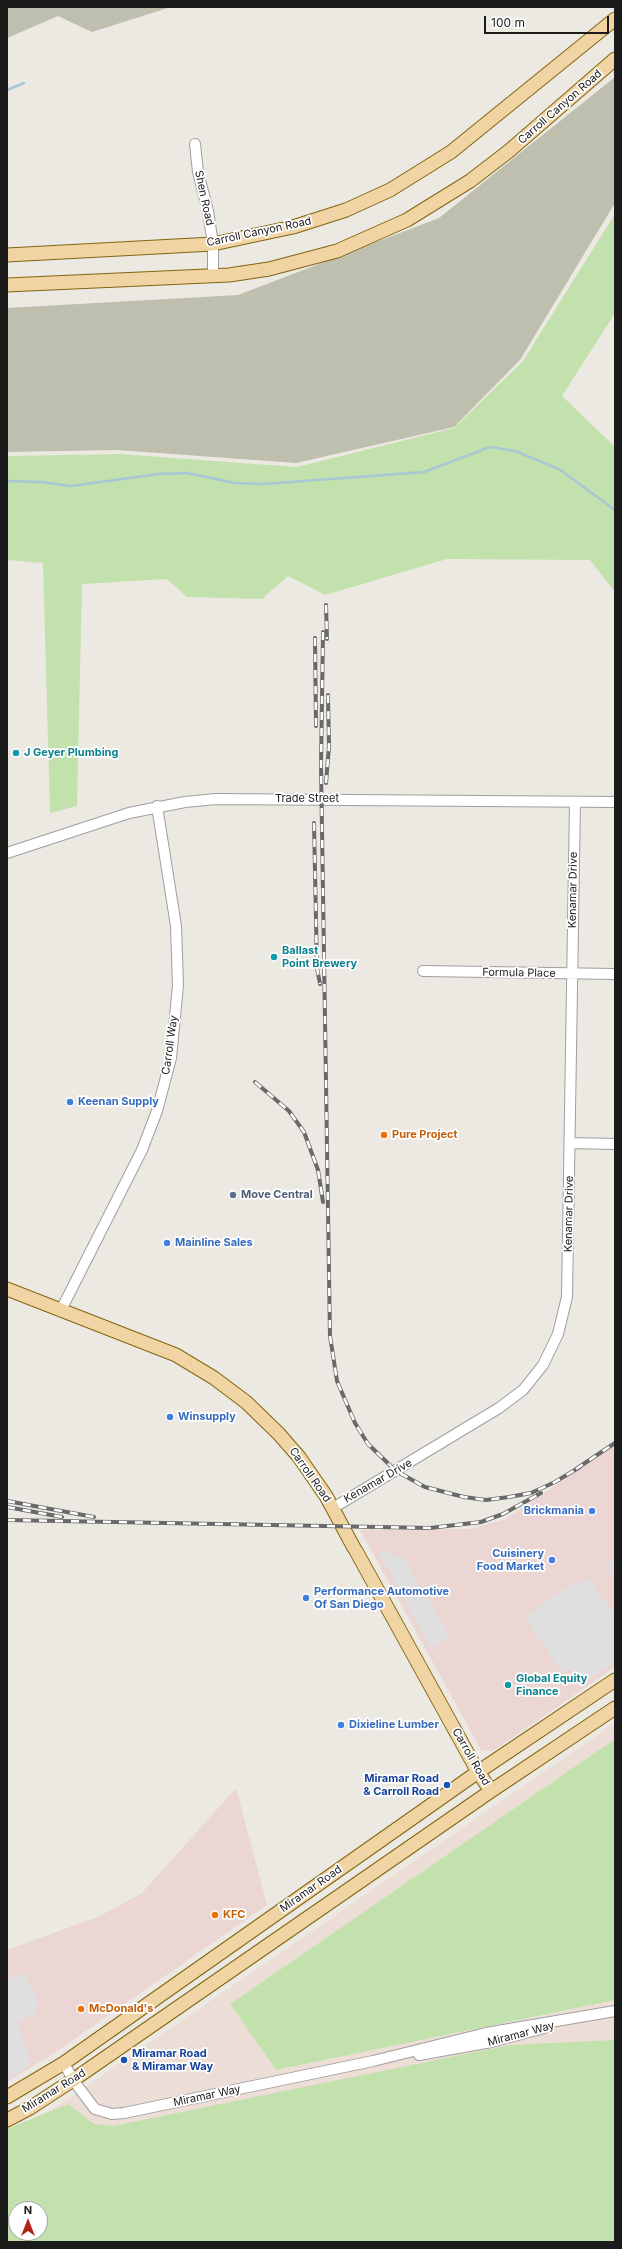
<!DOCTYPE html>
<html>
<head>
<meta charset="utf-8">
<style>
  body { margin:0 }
  #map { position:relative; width:622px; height:2249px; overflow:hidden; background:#ece9e2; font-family:Inter,sans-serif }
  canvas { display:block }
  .frame { position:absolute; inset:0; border:8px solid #1b1b1b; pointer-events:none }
  .north { position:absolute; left:8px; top:2201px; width:40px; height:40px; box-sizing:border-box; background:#fff; border:1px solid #a4a4a4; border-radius:50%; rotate:0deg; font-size:11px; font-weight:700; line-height:16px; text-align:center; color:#1b1b1b }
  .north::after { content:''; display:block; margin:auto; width:14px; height:18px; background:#b02216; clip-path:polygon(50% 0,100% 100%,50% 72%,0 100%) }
  .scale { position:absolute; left:484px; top:16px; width:125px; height:18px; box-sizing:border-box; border:2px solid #1b1b1b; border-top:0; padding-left:5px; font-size:12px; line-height:14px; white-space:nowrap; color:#1b1b1b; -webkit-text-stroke:3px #fff; paint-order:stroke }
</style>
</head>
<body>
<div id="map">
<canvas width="622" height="2249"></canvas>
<div class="frame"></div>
<div class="north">N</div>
<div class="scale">100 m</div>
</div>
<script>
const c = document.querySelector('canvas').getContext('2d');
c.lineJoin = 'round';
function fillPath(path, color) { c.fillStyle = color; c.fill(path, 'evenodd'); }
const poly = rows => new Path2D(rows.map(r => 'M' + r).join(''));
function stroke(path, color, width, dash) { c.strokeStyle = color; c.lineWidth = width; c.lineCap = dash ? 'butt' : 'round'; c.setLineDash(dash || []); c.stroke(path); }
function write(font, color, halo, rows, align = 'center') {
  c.font = font + ' Inter,sans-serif'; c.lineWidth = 3.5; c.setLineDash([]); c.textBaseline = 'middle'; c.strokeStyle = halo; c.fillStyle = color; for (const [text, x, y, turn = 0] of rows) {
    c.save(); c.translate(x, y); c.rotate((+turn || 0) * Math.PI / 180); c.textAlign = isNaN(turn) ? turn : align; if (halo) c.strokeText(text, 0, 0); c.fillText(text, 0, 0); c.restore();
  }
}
fillPath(poly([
  [615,1445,615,1667,493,1751,481,1750,360,1530,470,1529,506,1519],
  [236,1788,267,1905,53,2054,7,2082,7,1950,100,1916,142,1893]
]), '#ebd6d3');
fillPath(poly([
  [615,1723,615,1739,230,2004,276,2070,615,2000,615,2242,7,2242,7,2129,45,2113,62,2103],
  [16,2209,40,2209,40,2233,16,2233]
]), '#ecded7');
fillPath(poly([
  [7,7,171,7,92,32,58,16,7,38],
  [615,77,615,203,520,360,454,427,296,463,117,450,7,452,7,308,238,295,439,218]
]), '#bebfaf');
fillPath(poly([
  [615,214,615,313,562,396,615,447,615,592,590,560,447,559,325,595,288,576,262,599,187,597,167,579,82,584,77,806,50,813,43,563,7,560,7,456,119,454,297,467,454,428,523,361],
  [615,1739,615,2000,276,2070,230,2004],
  [615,2040,615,2242,7,2242,7,2129,68,2104,94,2124,113,2126,510,2045],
  [16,2209,40,2209,40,2233,16,2233]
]), '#c3e1ad');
fillPath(poly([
  [383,1550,398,1557,402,1556,450,1637,431,1648,379,1553],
  [615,1557,615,1580,606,1567],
  [589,1579,615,1616,615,1662,580,1684,571,1669,563,1673,526,1619,531,1612,569,1586],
  [23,1973,38,2000,35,2014,17,2022,29,2056,30,2065,7,2080,7,1980]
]), '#dfdfdf');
stroke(poly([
  [7,90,24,83],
  [7,481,41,482,71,486,159,474,187,473,235,483,263,484,331,479,424,472,490,447,515,451,559,469,615,510]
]), '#a7c7d5', 2.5);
const minor = poly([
  [195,144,198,172,208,211,213,244,213,277],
  [7,853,129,813,185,802,216,799,615,802],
  [423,971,615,974],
  [570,1143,615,1144],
  [61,1310,142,1150,157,1111,171,1058,178,985,176,926,157,806],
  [333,1508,499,1408,523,1390,543,1365,558,1334,567,1297,575,802],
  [419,2055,491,2042,544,2028],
  [64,2063,73,2080,95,2109,112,2114,124,2113,373,2061,486,2033,615,2011]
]);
const major = poly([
  [7,255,213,244,293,227,346,210,390,190,451,152,615,19],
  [7,285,229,275,269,269,337,251,407,220,470,181,509,151,615,59],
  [7,1289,176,1355,214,1378,246,1402,279,1434,299,1457,326,1496,354,1548],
  [356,1551,478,1772,491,1791],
  [7,2097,64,2063,478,1772,615,1680],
  [7,2120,30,2108,73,2080,491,1791,615,1708]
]);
stroke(minor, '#9f9f9f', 12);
stroke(major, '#826511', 15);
stroke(minor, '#fff', 10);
stroke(major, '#f0d4a3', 13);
const rail = poly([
  [326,605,327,639],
  [323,632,321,766,330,1336,337,1381,355,1423,368,1444,396,1471,425,1487,464,1497,486,1500,509,1497,531,1493,555,1482,580,1467],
  [315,638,316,726],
  [326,783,329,746,328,695],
  [314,823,317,968,320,984],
  [255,1082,289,1111,304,1132,318,1170,323,1202],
  [576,1469,615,1443],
  [7,1501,94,1517],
  [7,1507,62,1517],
  [7,1520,430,1528,481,1522,503,1514,541,1493]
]);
stroke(rail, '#696969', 4);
stroke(rail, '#fff', 2.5, [8]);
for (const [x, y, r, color] of [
  [16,753,4,"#0f9aa8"],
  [274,957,4,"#0f9aa8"],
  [70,1102,4,"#3f7fe0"],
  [384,1135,4,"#e8710a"],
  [233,1195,4,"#5c6f8a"],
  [167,1243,4,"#3f7fe0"],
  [170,1417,4,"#3f7fe0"],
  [592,1511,4,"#3f7fe0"],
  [552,1560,4,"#3f7fe0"],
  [306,1598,4,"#3f7fe0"],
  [508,1685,4,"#0f9aa8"],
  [341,1725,4,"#3f7fe0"],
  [447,1785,4,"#1a4fb4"],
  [215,1915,4,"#e8710a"],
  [81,2009,4,"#e8710a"],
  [124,2060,4,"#1a4fb4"]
]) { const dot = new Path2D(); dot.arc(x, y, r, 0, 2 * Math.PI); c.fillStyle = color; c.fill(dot); stroke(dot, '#fff', 1.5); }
write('11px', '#1b1b1b', '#fff', [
  ["Carroll Canyon Road",560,107,-41],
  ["Shen Road",204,198,78],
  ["Carroll Canyon Road",259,232,-12],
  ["Trade Street",307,799],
  ["Kenamar Drive",573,890,-89],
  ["Formula Place",519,973,1],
  ["Carroll Way",170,1045,-82],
  ["Kenamar Drive",569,1214,-89],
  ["Carroll Road",310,1475,55],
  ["Kenamar Drive",378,1481,-30],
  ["Carroll Road",471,1757,60],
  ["Miramar Road",311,1889,-35],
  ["Miramar Way",521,2034,-15],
  ["Miramar Road",54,2091,-32],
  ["Miramar Way",207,2096,-12]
]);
write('bold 11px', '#0d838f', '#fff', [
  ["J Geyer Plumbing",24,753],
  ["Ballast",282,951],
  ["Point Brewery",282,964],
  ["Global Equity",516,1679],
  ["Finance",516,1692]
], 'left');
write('bold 11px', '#366cbe', '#fff', [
  ["Keenan Supply",78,1102],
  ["Mainline Sales",175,1243],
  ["Winsupply",178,1417],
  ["Brickmania",584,1511,"right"],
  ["Cuisinery",544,1554,"right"],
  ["Food Market",544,1567,"right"],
  ["Performance Automotive",314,1592],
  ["Of San Diego",314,1605],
  ["Dixieline Lumber",349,1725]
], 'left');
write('bold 11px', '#c56008', '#fff', [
  ["Pure Project",392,1135],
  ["KFC",223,1915],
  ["McDonald's",89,2009]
], 'left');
write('bold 11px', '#4e5e75', '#fff', [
  ["Move Central",241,1195]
], 'left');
write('bold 11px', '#164399', '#fff', [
  ["Miramar Road",439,1779],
  ["& Carroll Road",439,1792],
  ["Miramar Road",132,2054,"left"],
  ["& Miramar Way",132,2067,"left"]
], 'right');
</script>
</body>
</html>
